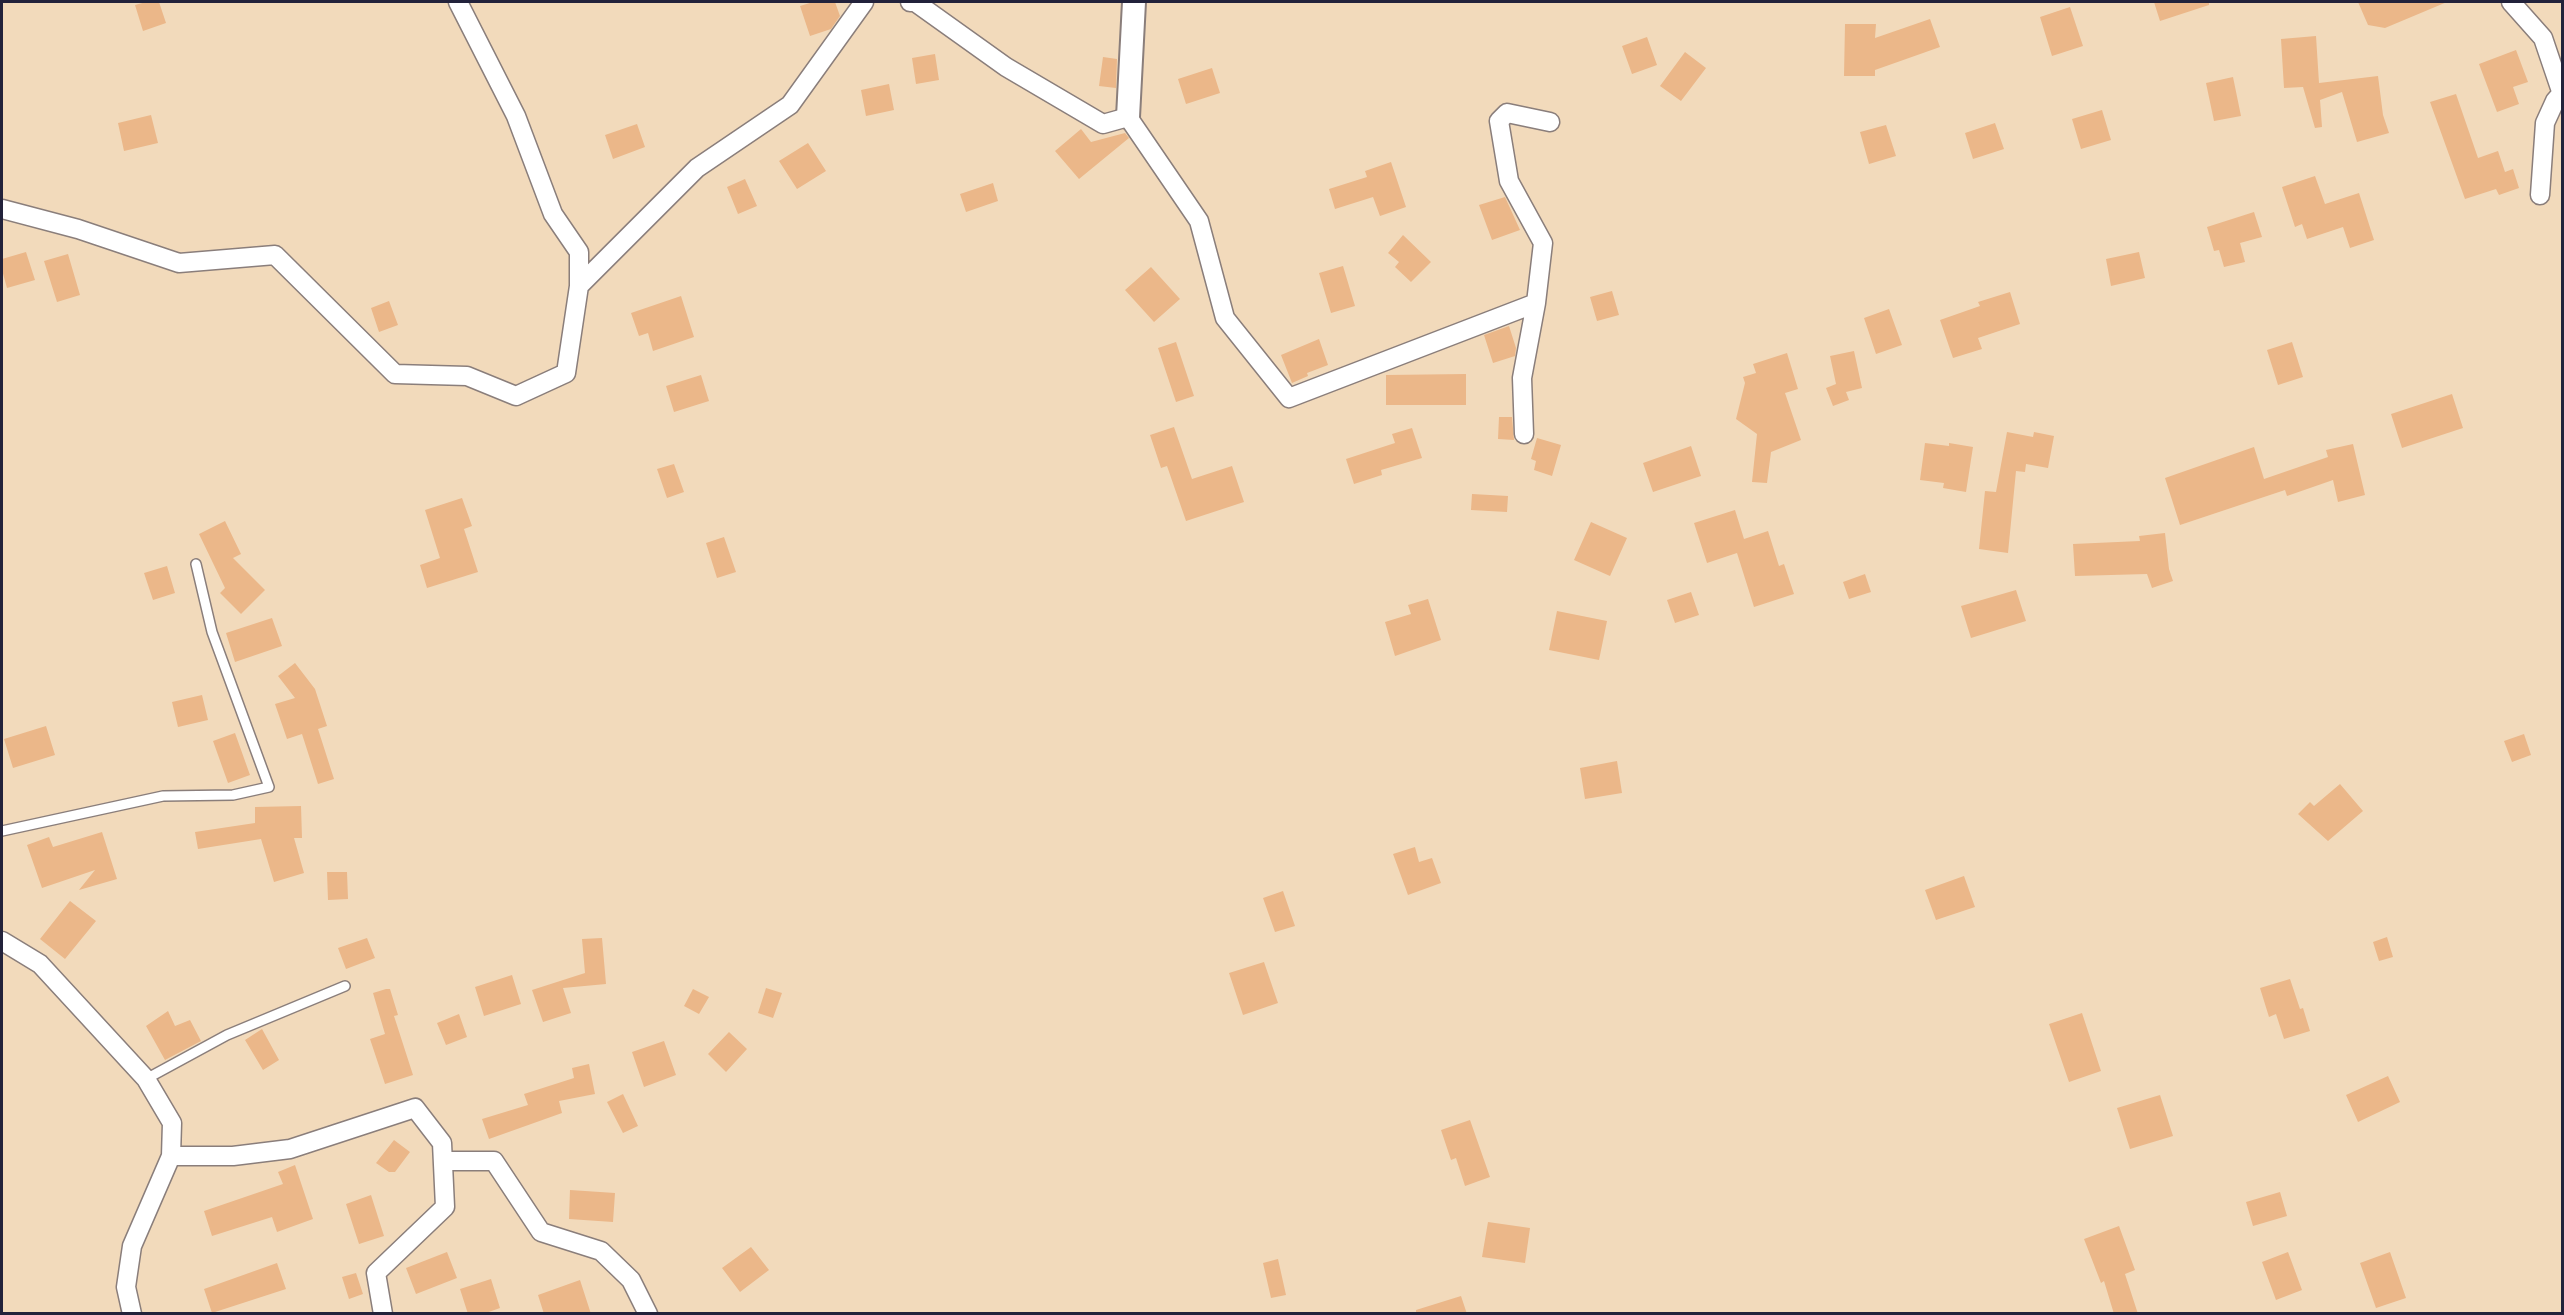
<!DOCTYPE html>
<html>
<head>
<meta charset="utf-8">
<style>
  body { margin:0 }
  #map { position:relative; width:2564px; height:1315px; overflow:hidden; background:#f2dabb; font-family:Caveat,sans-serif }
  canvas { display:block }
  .frame { position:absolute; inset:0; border:3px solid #22223b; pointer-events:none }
</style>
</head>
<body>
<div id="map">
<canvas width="2564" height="1315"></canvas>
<div class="frame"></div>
</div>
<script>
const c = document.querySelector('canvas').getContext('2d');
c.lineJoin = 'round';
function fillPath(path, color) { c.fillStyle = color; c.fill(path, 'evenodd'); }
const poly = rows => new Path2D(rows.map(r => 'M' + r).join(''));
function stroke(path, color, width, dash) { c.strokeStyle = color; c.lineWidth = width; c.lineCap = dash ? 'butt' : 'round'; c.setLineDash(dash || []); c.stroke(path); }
fillPath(poly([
  [146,2,159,2,166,23,143,31,135,5],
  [813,2,835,2,840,16,831,29,810,36,800,6],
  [2154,2,2209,2,2209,5,2160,21],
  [2358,2,2447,2,2385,28,2368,25],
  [2070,7,2083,46,2052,56,2040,17],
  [1930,19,1940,47,1875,70,1875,76,1844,76,1845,24,1876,24,1875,38],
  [2316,36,2319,83,2378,76,2383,115,2389,133,2357,142,2342,92,2320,100,2322,127,2315,128,2303,87,2284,88,2281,39],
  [1647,37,1657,65,1632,74,1622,46],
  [2516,50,2528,82,2513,87,2519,104,2497,112,2479,64],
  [1685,52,1706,68,1681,101,1660,86],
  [935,54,939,80,916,84,912,58],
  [1103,57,1117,59,1116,88,1099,86],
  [1212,68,1220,93,1186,104,1178,79],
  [2233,77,2241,116,2214,121,2206,83],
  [889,84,894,110,866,116,861,90],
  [2456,94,2478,158,2498,151,2505,172,2513,169,2519,188,2499,195,2496,189,2465,199,2430,102],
  [2102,110,2111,140,2081,149,2072,119],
  [151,115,158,143,124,151,118,123],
  [1995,123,2004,149,1973,159,1965,133],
  [637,124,645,147,613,159,605,135],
  [1886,125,1896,156,1869,164,1860,132],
  [1081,129,1091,142,1125,133,1129,138,1079,179,1055,151],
  [808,143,826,171,797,189,779,161],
  [1391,162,1406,207,1380,216,1373,197,1335,209,1329,189,1367,177,1365,171],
  [2315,176,2325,204,2359,193,2374,240,2350,248,2343,227,2307,239,2302,224,2295,227,2282,187],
  [745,179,757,206,738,214,727,187],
  [993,183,998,201,966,212,960,194],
  [1505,197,1520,230,1492,240,1479,205],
  [2254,212,2262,237,2240,243,2245,262,2224,267,2219,250,2214,251,2207,227],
  [1403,235,1431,262,1411,282,1395,267,1399,262,1388,253],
  [26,252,35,280,7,288,2,270,2,259],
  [2139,252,2145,278,2111,286,2106,259],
  [68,254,80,295,57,302,44,261],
  [1343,266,1355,306,1331,313,1319,273],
  [1151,267,1180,299,1154,322,1125,290],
  [1612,291,1619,315,1597,321,1590,297],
  [2010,292,2020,324,1978,338,1982,349,1953,358,1940,320,1980,306,1978,302],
  [681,296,694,337,653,351,648,333,639,336,631,313],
  [389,301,398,325,379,332,371,308],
  [1889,309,1902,345,1876,354,1864,318],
  [1509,326,1516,348,1515,356,1493,363,1484,335],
  [1319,339,1328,365,1307,373,1308,376,1292,383,1281,355],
  [1176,342,1194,396,1176,402,1158,348],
  [2292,342,2303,377,2278,385,2267,350],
  [1854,351,1862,388,1846,392,1849,400,1833,406,1826,388,1836,384,1830,356],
  [1787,353,1798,389,1785,393,1801,440,1771,452,1767,483,1752,482,1757,434,1736,419,1745,383,1743,377,1756,373,1753,364],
  [1466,374,1466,405,1386,405,1386,375],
  [701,375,709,401,674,412,666,386],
  [2452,394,2463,428,2402,448,2391,414],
  [1499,417,1512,417,1514,440,1498,439],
  [1174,427,1192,479,1232,466,1244,502,1186,521,1167,466,1161,468,1150,435],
  [1412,428,1422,458,1381,470,1382,475,1354,484,1346,459,1395,443,1392,434],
  [2007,432,2033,437,2034,432,2054,436,2048,468,2026,464,2025,472,2016,471,2008,553,1979,549,1985,491,1996,492],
  [1537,438,1561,445,1552,476,1534,470,1536,461,1531,459],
  [1925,443,1949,446,1949,443,1973,447,1966,492,1943,488,1944,483,1920,480],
  [2353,444,2365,495,2338,502,2333,480,2287,496,2285,490,2180,525,2165,478,2254,447,2264,479,2328,457,2326,450],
  [1691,446,1701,476,1653,492,1643,463],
  [674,464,684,492,667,498,657,469],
  [1472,494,1508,496,1507,512,1471,510],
  [462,498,472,526,464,529,478,572,427,588,420,565,440,558,425,510],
  [1735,510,1744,539,1768,531,1779,566,1784,564,1794,594,1754,607,1737,553,1707,563,1694,523],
  [225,521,241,554,233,558,265,590,241,614,220,593,225,588,199,534],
  [1591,522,1627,538,1610,576,1574,560],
  [2165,533,2169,569,2173,581,2152,588,2147,574,2075,576,2073,544,2140,541,2139,536],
  [724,537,736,572,717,578,706,543],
  [167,566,175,593,153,600,144,573],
  [1865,574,1871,592,1849,599,1843,582],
  [2016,590,2026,621,1971,638,1961,606],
  [1691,592,1699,615,1675,623,1667,600],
  [1428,599,1441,640,1395,656,1385,622,1411,614,1408,605],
  [1557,611,1607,621,1599,660,1549,650],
  [272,618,282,646,235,662,226,633],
  [295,663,315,689,327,726,318,729,334,779,318,784,302,734,287,739,275,704,295,698,278,676],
  [202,695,208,720,178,727,172,702],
  [46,726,55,755,13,768,4,739],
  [235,733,250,775,228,783,213,741],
  [2524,734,2531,755,2512,762,2504,741],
  [1617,761,1622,793,1585,799,1580,768],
  [2340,784,2363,811,2328,841,2298,814,2310,802,2314,806],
  [301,806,302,838,294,838,304,873,274,882,261,839,198,849,195,832,255,823,255,807],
  [102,832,117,879,79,890,95,870,42,888,27,845,49,837,53,847],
  [1415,847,1419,862,1432,858,1441,883,1408,895,1393,854],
  [327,872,347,872,348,899,328,900],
  [1964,876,1975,907,1936,920,1925,890],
  [1283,891,1295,926,1275,932,1263,898],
  [70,901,96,921,65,959,40,939],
  [2387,937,2393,957,2379,961,2373,942],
  [367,938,375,958,346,969,338,948],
  [602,938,606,984,563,988,571,1013,543,1022,532,990,585,973,582,939],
  [1264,962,1278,1003,1243,1015,1229,973],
  [512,975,521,1004,484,1016,475,987],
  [2290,979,2300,1009,2303,1008,2310,1031,2284,1039,2276,1014,2269,1017,2260,988],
  [766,988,782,993,773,1018,758,1013],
  [386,989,390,989,398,1015,394,1016,413,1075,385,1084,370,1039,385,1034,373,993],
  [693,989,709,997,699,1014,684,1006],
  [168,1011,175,1026,190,1020,201,1041,165,1060,146,1026],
  [2082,1013,2101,1071,2069,1082,2049,1024],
  [459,1014,467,1037,446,1045,437,1023],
  [262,1029,279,1060,263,1070,245,1040],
  [729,1032,747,1049,726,1072,708,1054],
  [664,1041,676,1075,644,1087,632,1052],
  [589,1064,595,1094,559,1101,562,1113,489,1139,482,1119,528,1105,524,1094,574,1078,572,1068],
  [2388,1076,2400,1102,2358,1122,2346,1095],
  [623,1094,638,1126,623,1133,607,1102],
  [2160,1095,2173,1136,2130,1149,2117,1108],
  [1470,1120,1490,1177,1465,1186,1456,1158,1451,1160,1441,1130],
  [394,1140,410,1152,395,1172,389,1172,376,1163],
  [295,1165,313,1219,277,1232,272,1217,212,1236,204,1211,283,1184,278,1172],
  [570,1190,615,1193,613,1222,569,1219],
  [2280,1192,2287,1216,2253,1226,2246,1202],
  [371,1195,384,1236,359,1244,346,1204],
  [1488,1222,1530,1228,1525,1263,1482,1257],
  [2119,1226,2135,1270,2125,1274,2138,1314,2114,1314,2104,1281,2101,1283,2084,1239],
  [751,1247,769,1270,740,1292,722,1268],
  [447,1252,457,1278,416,1294,406,1268],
  [2288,1252,2302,1290,2276,1300,2262,1262],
  [2390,1252,2406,1298,2376,1308,2360,1263],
  [1278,1259,1286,1295,1271,1298,1263,1263],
  [277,1263,286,1289,212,1313,204,1289],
  [356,1273,363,1294,349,1299,342,1277],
  [491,1279,500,1308,483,1314,468,1314,460,1289],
  [580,1280,591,1314,544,1314,538,1295],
  [1461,1296,1467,1314,1416,1314,1416,1310]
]), '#ebb789');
const service = poly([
  [2,831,163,796,233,795,269,787,212,632,196,564],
  [146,1079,227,1035,345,986]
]);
const minor = poly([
  [458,2,516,116,553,214,579,252,579,286],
  [910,2,915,2,1006,67,1103,124,1128,117,1199,221,1225,318,1289,398,1536,303],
  [2511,2,2543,38,2562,94],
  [2540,195,2545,123,2555,101,2562,93],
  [2,209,78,229,179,263,275,255,395,374,467,376,516,396,566,373,579,286,697,168,790,105,864,2],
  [1524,434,1522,378,1536,303,1543,243,1509,181,1499,121,1507,113,1550,122],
  [2,941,40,964,146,1079,172,1123,171,1156,132,1246,126,1287,132,1314],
  [171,1156,233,1156,290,1149,415,1108,442,1143,445,1207,376,1273,383,1314],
  [443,1161,494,1161,541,1232,601,1251,631,1280,648,1314]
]);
const tertiary = poly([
  [1128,117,1134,2]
]);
stroke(service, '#8a7e7b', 12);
stroke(minor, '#8a7e7b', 21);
stroke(tertiary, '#8a7e7b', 26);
stroke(service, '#fff', 9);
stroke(minor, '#fff', 18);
stroke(tertiary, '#fff', 22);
</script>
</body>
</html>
